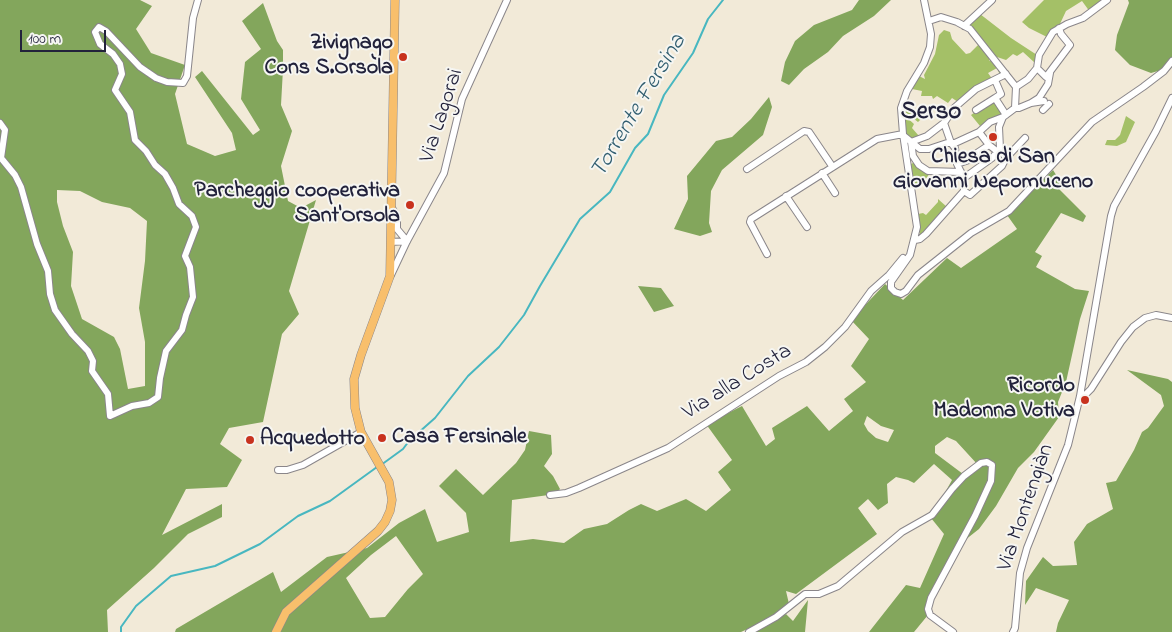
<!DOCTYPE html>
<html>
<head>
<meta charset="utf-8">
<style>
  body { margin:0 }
  #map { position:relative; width:1172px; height:632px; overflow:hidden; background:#f2ead8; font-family:"Indie Flower",sans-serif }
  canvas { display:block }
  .scale { position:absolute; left:20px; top:30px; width:86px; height:22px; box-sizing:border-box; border:2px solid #22223b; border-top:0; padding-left:6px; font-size:15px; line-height:18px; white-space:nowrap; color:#22223b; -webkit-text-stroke:4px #f6f6f2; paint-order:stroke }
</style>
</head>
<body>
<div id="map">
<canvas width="1172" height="632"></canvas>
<div class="scale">100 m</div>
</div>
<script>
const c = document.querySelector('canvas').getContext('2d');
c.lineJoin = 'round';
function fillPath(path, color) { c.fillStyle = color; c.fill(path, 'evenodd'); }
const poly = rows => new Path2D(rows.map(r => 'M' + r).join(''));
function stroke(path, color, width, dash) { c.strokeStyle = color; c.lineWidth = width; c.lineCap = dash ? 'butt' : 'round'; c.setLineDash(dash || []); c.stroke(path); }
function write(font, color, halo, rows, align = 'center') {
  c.font = font + ' "Indie Flower",sans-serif'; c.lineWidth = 4; c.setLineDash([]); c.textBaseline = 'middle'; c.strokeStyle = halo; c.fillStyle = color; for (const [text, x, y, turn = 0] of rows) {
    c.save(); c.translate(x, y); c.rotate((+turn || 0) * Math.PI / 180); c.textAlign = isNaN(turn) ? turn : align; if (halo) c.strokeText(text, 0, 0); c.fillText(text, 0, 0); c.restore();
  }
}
fillPath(poly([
  [1044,0,1104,0,1090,12,1082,1,1066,11,1059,26,1047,37,1029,28,1022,22],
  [980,14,1011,38,1037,55,1035,63,1023,52,1017,56,1013,54,1006,60,997,57,970,27,970,23],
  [944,30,950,32,952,39,966,54,970,53,979,44,989,55,989,61,992,58,1001,72,1000,75,997,68,988,73,993,80,958,102,952,98,948,103,937,96,933,99,932,96,921,96,922,91,912,89,919,76,925,79,924,75,935,54,939,35],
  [994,99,1003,113,980,126,971,115],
  [905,110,921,112,924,116,918,122,905,112],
  [904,115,914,124,912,128,919,136,911,138,905,132],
  [1126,116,1135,122,1126,142,1117,146,1105,145,1107,140,1115,140,1120,135],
  [915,162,931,172,924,181,921,180,914,188,911,164],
  [938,199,947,207,920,237,918,214,923,213,926,215,938,202]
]), '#a4c067');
fillPath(poly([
  [0,0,140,0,152,6,136,29,151,53,185,65,175,94,187,144,215,156,236,150,232,133,195,77,202,71,253,135,260,130,241,99,245,62,261,49,242,21,263,3,277,41,283,50,283,69,281,105,292,131,281,166,288,201,301,208,316,200,289,291,299,314,282,334,263,422,229,428,220,444,242,460,227,487,186,489,162,535,222,504,222,517,188,534,154,568,107,610,108,632,0,632],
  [57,190,80,191,102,202,130,208,147,221,145,261,139,308,145,342,145,386,128,389,120,349,114,337,82,319,71,286,73,252,63,226,57,202],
  [859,0,891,0,874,16,843,36,828,52,804,69,789,85,781,81,785,62,795,41,814,25,852,10],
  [1128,0,1172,0,1172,67,1151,73,1130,65,1115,50,1117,35,1129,3],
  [769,97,772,107,763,135,722,170,711,191,709,223,712,232,700,236,674,229,688,199,687,176,716,141,732,137,751,119],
  [1053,170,1060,181,1058,188,1086,216,1083,222,1061,213,1035,252,1042,256,1036,267,1075,289,1089,291,1080,319,1066,382,1058,402,1059,417,1034,452,1018,468,996,506,979,529,960,544,932,591,928,615,914,632,869,632,906,585,920,588,944,534,931,518,952,480,934,464,914,483,908,480,896,477,887,484,888,503,878,510,868,499,858,508,877,534,796,594,786,591,789,604,765,621,741,632,175,632,176,629,273,572,281,592,327,557,367,548,399,523,425,509,437,542,469,532,466,513,439,486,456,469,483,495,516,463,525,450,529,431,551,435,552,454,544,466,553,476,560,489,556,494,512,500,510,542,533,539,564,543,584,529,607,524,629,510,641,504,657,511,686,499,706,511,731,490,718,472,732,460,706,424,742,406,766,446,775,439,772,428,807,406,829,431,853,411,844,399,866,382,851,366,869,339,851,320,885,284,903,300,947,258,961,268,1017,229,1007,215],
  [867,416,881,426,894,430,888,442,876,438,868,431,864,424],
  [947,437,956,441,978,465,963,474,935,453,935,446],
  [396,536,423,574,408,589,385,617,370,618,346,578,371,555],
  [638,286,661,288,674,306,654,312],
  [1127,370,1168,379,1172,382,1172,632,1056,632,1058,623,1069,600,1036,588,1025,605,1026,581,1043,557,1053,566,1077,565,1074,542,1087,524,1113,509,1106,483,1116,481,1134,450,1142,432,1148,428,1164,406,1161,395],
  [808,600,805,632,755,632,786,614,793,621]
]), '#83a65c');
stroke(poly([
  [381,465,403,449,409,441,435,418,468,376,499,347,524,315,540,286,580,219,610,192,635,148,648,134,664,95,693,53,708,19,723,0],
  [121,632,121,627,136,606,171,576,215,566,260,544,298,516,330,501,377,467]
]), '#48b7c0', 2);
const minor = poly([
  [924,0,931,34,930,47,924,63,907,91,901,108,903,134,917,227,910,255,891,282,891,288,895,292,901,294,906,291,918,275,971,233,1009,211,1092,122,1143,87,1164,71,1172,61],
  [929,21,941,17,957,22,970,29,1016,87],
  [964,26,992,0],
  [1037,68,1046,77,1070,45,1061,34,1059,28],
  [995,80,1001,94,995,98,1006,115],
  [1031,103,1039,98,1048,84,1050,73],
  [1015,108,1019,108,1031,103,1044,101],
  [976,110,995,98],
  [1043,110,1049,104],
  [0,123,5,130,1,158,15,175,21,187,37,244,48,271,50,294,55,310,72,334,88,351,93,361,92,371,108,394,110,416,132,406,149,403,158,397,160,378,166,351,182,330,186,315,193,297,190,267,185,256,196,227,192,216,179,204,173,188,165,174,155,165,146,151,135,140,130,112,115,90,122,74,120,64,113,54,100,44,95,32,99,27,106,31,140,67,156,78,167,82,183,83,187,76,193,18,198,0],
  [944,123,927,136,911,142,913,156,919,165,928,171,961,172],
  [979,132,989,145,998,152],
  [904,136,920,149,929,149,947,143,955,143,979,132,990,122,1003,117,1015,108,1016,87,1028,79,1037,68,1039,55,1053,32,1067,24,1083,18,1107,0],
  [1000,149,999,127,1003,117],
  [1006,158,1025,138],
  [957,164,975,158,974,155,989,145],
  [747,169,804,131,809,132,832,166],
  [822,173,835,193],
  [964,178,957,164,955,148,951,143,944,123,954,108,976,89,1006,74],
  [964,178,992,158,1000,149],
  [964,191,970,195,1002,166,1006,158,1000,149],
  [786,196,807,227],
  [392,208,397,216,397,229,407,241],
  [915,240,920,239,926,234,964,191,964,178],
  [391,242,407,241],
  [767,254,750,222,751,219,877,139,903,134],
  [391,275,407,241,444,173,462,99,507,0],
  [1080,396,1086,394,1091,389,1121,342,1133,327,1145,318,1156,315,1172,318],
  [278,470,287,470,303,465,361,432],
  [550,495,566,493,579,488,668,448,779,376,806,362,825,347,845,327,871,291,889,275,903,258],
  [749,632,776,617,805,594,819,594,838,586,902,532,932,515,952,489,964,476,981,463,987,462,992,465,991,481,975,516,931,598,928,609,930,615,953,632],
  [1013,632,1015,628,1020,573,1027,548,1068,445,1080,396,1111,216,1114,206,1156,131,1172,98]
]);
const major = poly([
  [276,632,286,612,378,531,385,522,390,511,392,500,389,482,361,432,355,408,354,379,361,355,390,276,395,0]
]);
stroke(minor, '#8a868a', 8);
stroke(major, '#8a868a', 9);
stroke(minor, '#fff', 6);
stroke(major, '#f8bf6c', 8);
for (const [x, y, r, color] of [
  [403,57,5,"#c8321e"],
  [993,137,5,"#c8321e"],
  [410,205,5,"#c8321e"],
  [1085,400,5,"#c8321e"],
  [382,438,5,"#c8321e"],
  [250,440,5,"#c8321e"]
]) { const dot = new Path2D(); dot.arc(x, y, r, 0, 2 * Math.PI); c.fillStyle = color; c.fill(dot); stroke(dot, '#f6f6f2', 2); }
write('bold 22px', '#22223b', '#f6f6f2', [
  ["Zivignago",393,44],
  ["Cons S.Orsola",393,69],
  ["Chiesa di San",993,158,"center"],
  ["Giovanni Nepomuceno",993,183,"center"],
  ["Parcheggio cooperativa",400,192],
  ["Sant'Orsola",400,217],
  ["Ricordo",1075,387],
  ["Madonna Votiva",1075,412],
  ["Casa Fersinale",392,438,"left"],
  ["Acquedotto",260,440,"left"]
], 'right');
write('22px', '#22223b', '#f6f6f2', [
  ["Via Lagorai",443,116,-72],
  ["Via alla Costa",738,383,-32],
  ["Via Montengiàn",1027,508,-71]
]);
write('italic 24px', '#315e70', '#f6f6f2', [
  ["Torrente Fersina",640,107,-59]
]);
write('bold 25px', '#22223b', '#f6f6f2', [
  ["Serso",931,114]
]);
</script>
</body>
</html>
